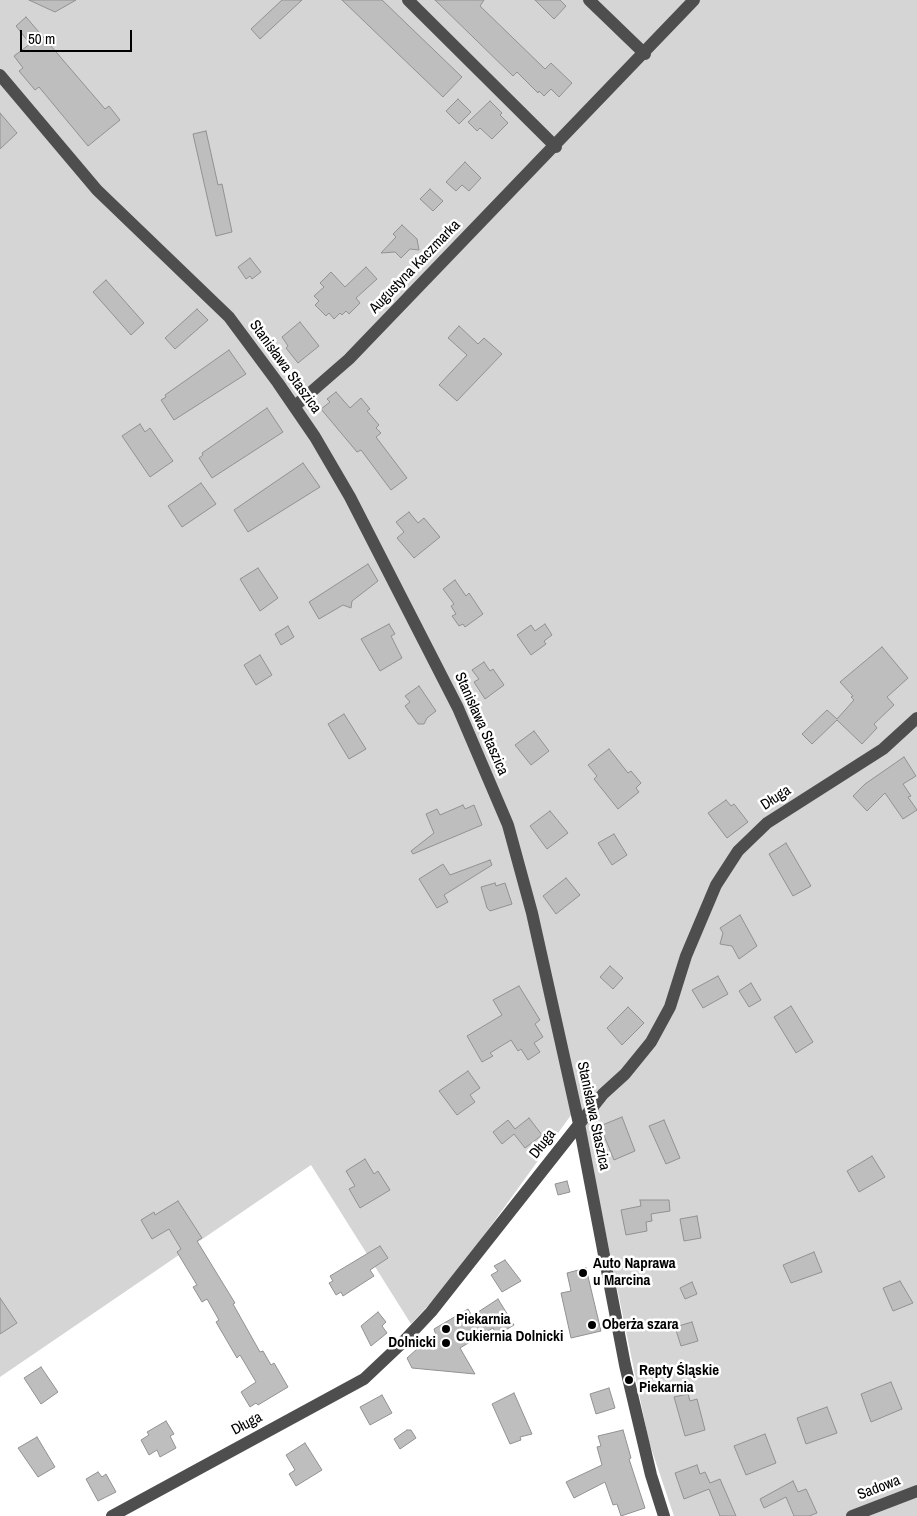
<!DOCTYPE html>
<html>
<head>
<meta charset="utf-8">
<style>
  body { margin:0 }
  #map { position:relative; width:917px; height:1516px; overflow:hidden; background:#fff; font-family:"Archivo Narrow",sans-serif }
  canvas { display:block }
  .scale { position:absolute; left:20px; top:30px; width:112px; height:22px; box-sizing:border-box; border:2px solid #000; border-top:0; padding-left:6px; font-size:15px; line-height:18px; white-space:nowrap; color:#000; -webkit-text-stroke:4px #fff; paint-order:stroke }
</style>
</head>
<body>
<div id="map">
<canvas width="917" height="1516"></canvas>
<div class="scale">50 m</div>
</div>
<script>
const c = document.querySelector('canvas').getContext('2d');
c.lineJoin = 'round';
function fillPath(path, color) { c.fillStyle = color; c.fill(path, 'evenodd'); }
const poly = rows => new Path2D(rows.map(r => 'M' + r).join(''));
function stroke(path, color, width, dash) { c.strokeStyle = color; c.lineWidth = width; c.lineCap = dash ? 'butt' : 'round'; c.setLineDash(dash || []); c.stroke(path); }
function write(font, color, halo, rows, align = 'center') {
  c.font = font + ' "Archivo Narrow",sans-serif'; c.lineWidth = 5; c.setLineDash([]); c.textBaseline = 'middle'; c.strokeStyle = halo; c.fillStyle = color; for (const [text, x, y, turn = 0] of rows) {
    c.save(); c.translate(x, y); c.rotate((+turn || 0) * Math.PI / 180); c.textAlign = isNaN(turn) ? turn : align; if (halo) c.strokeText(text, 0, 0); c.fillText(text, 0, 0); c.restore();
  }
}
fillPath(poly([
  [0,0,917,0,917,1516,674,1516,649,1442,579,1104,451,1281,411,1324,311,1165,0,1377]
]), '#d5d5d5');
const building = poly([
  [29,0,76,0,55,12,29,0],
  [282,0,302,0,260,39,251,29,282,0],
  [342,0,382,0,462,77,443,97,342,0],
  [435,0,484,0,480,6,545,69,551,63,572,83,559,97,551,89,544,96,539,91,538,93,517,72,513,76,435,0],
  [535,0,560,0,566,6,554,19,535,0],
  [26,17,105,109,109,106,120,120,88,146,39,87,35,90,19,71,23,68,14,56,30,44,16,26,26,17],
  [458,99,471,112,459,124,446,111,458,99],
  [490,101,502,113,500,115,508,123,492,139,480,128,477,131,468,122,490,101],
  [0,113,17,133,0,149,0,113],
  [206,131,218,185,222,184,232,232,216,236,193,134,206,131],
  [465,162,481,178,469,191,462,185,456,191,446,182,465,162],
  [430,189,443,201,433,211,420,199,430,189],
  [402,225,417,239,419,250,410,249,401,258,395,252,381,253,396,237,393,234,402,225],
  [250,258,261,272,252,279,250,276,246,279,238,267,250,258],
  [366,267,377,279,356,298,360,303,349,314,346,311,342,315,340,313,334,319,329,313,326,316,315,305,319,301,314,296,324,287,320,283,331,272,345,287,366,267],
  [106,280,144,323,131,335,93,292,106,280],
  [197,309,208,320,175,349,165,338,197,309],
  [300,322,319,346,298,363,286,348,288,346,282,337,300,322],
  [459,326,478,344,484,338,502,354,457,401,439,385,467,355,448,338,459,326],
  [229,350,246,374,174,420,161,400,166,397,165,395,229,350],
  [336,392,350,408,361,398,370,409,367,411,379,425,376,428,381,433,376,437,407,478,391,490,361,450,357,452,321,409,330,402,327,399,336,392],
  [267,408,283,432,212,478,199,458,203,455,202,453,267,408],
  [140,424,145,432,150,428,173,461,150,477,122,436,140,424],
  [303,463,320,487,248,532,234,510,303,463],
  [201,483,216,504,182,527,168,506,201,483],
  [409,512,418,523,424,518,440,537,414,558,397,538,404,532,396,522,409,512],
  [368,564,378,581,352,601,351,608,343,605,319,619,309,602,368,564],
  [258,568,278,598,260,611,240,579,258,568],
  [455,580,466,596,469,593,483,614,465,627,463,624,459,626,452,616,456,614,451,606,454,604,443,589,455,580],
  [389,624,395,634,391,636,402,658,380,671,361,639,389,624],
  [545,624,552,635,544,641,546,644,531,655,517,635,531,625,535,631,545,624],
  [288,626,294,637,281,645,275,634,288,626],
  [882,647,908,678,887,697,894,705,874,724,877,728,862,744,837,720,812,744,802,734,827,710,837,719,854,700,851,697,853,696,840,682,882,647],
  [260,655,272,675,256,685,244,665,260,655],
  [484,662,490,671,493,669,504,685,485,699,474,682,479,679,472,670,484,662],
  [419,686,436,711,427,718,424,724,418,724,405,706,410,702,405,696,419,686],
  [344,714,366,749,349,759,328,724,344,714],
  [534,731,549,751,531,765,515,745,534,731],
  [609,749,628,773,631,771,641,783,636,788,639,792,618,809,594,779,597,776,588,765,609,749],
  [904,757,916,776,903,784,911,796,908,797,917,810,903,819,885,793,867,811,853,796,865,784,904,757],
  [726,800,731,806,734,804,748,822,727,838,708,813,726,800],
  [463,805,465,809,474,805,482,825,413,854,411,851,434,833,426,814,437,809,440,815,463,805],
  [550,811,568,833,547,849,530,826,550,811],
  [614,834,627,855,612,865,598,843,614,834],
  [786,843,811,886,793,896,769,854,786,843],
  [490,860,492,865,444,895,448,902,437,908,419,879,443,864,450,875,490,860],
  [566,878,580,895,556,914,543,896,566,878],
  [495,883,496,886,505,883,512,904,490,911,487,908,481,887,495,883],
  [740,915,757,946,739,959,732,946,720,944,723,933,720,928,740,915],
  [610,966,623,978,613,989,600,977,610,966],
  [718,976,728,994,703,1008,692,990,718,976],
  [751,983,761,1000,749,1007,739,991,751,983],
  [519,986,540,1020,535,1024,543,1037,534,1043,540,1052,528,1060,521,1049,518,1051,511,1040,490,1053,493,1056,482,1062,467,1036,502,1015,493,1000,519,986],
  [791,1006,813,1042,796,1053,774,1017,791,1006],
  [628,1007,644,1023,622,1045,607,1028,628,1007],
  [468,1071,480,1088,470,1095,475,1102,457,1115,439,1091,468,1071],
  [622,1117,635,1151,614,1160,600,1126,622,1117],
  [529,1118,542,1135,525,1148,514,1134,502,1144,493,1132,508,1120,515,1129,529,1118],
  [664,1120,680,1158,666,1164,649,1126,664,1120],
  [872,1156,885,1177,859,1192,847,1171,872,1156],
  [365,1159,374,1174,378,1171,390,1190,360,1208,349,1189,355,1186,346,1171,365,1159],
  [567,1181,570,1192,558,1195,555,1184,567,1181],
  [640,1200,669,1200,670,1211,651,1214,652,1221,646,1222,647,1231,626,1235,621,1210,641,1206,640,1200],
  [178,1201,202,1238,197,1241,235,1303,233,1304,260,1352,263,1351,271,1365,274,1363,288,1387,258,1405,256,1403,250,1407,241,1392,256,1382,240,1355,237,1358,216,1322,219,1320,207,1299,202,1302,193,1287,197,1285,177,1252,181,1249,169,1229,152,1239,141,1220,154,1212,155,1215,178,1201],
  [697,1216,701,1238,684,1241,680,1219,697,1216],
  [380,1246,388,1258,370,1270,374,1276,343,1296,341,1292,336,1295,329,1283,333,1281,330,1276,380,1246],
  [814,1252,822,1272,791,1283,783,1265,814,1252],
  [505,1260,521,1281,502,1292,491,1275,498,1271,494,1266,505,1260],
  [586,1268,601,1331,571,1338,561,1293,571,1291,567,1273,586,1268],
  [900,1281,913,1303,893,1311,883,1288,900,1281],
  [692,1282,697,1294,685,1299,680,1288,692,1282],
  [0,1298,17,1323,0,1334,0,1298],
  [498,1299,514,1325,497,1335,493,1328,460,1348,475,1374,412,1368,407,1358,426,1341,436,1335,434,1329,468,1309,472,1316,498,1299],
  [378,1312,386,1322,382,1326,387,1333,371,1346,361,1326,378,1312],
  [692,1322,698,1341,681,1346,675,1327,692,1322],
  [41,1367,58,1392,41,1404,24,1378,41,1367],
  [891,1382,902,1409,871,1422,861,1394,891,1382],
  [609,1388,615,1408,596,1414,590,1394,609,1388],
  [514,1393,532,1434,520,1437,521,1440,510,1444,492,1404,514,1393],
  [688,1394,690,1401,697,1399,705,1430,685,1436,674,1397,688,1394],
  [382,1395,392,1413,370,1425,360,1407,382,1395],
  [827,1407,837,1433,806,1444,797,1418,827,1407],
  [166,1421,174,1434,170,1436,176,1448,160,1457,157,1450,149,1455,141,1440,149,1435,147,1432,166,1421],
  [407,1430,411,1430,416,1438,400,1449,394,1439,407,1430],
  [623,1430,631,1458,629,1459,645,1508,621,1516,617,1504,613,1505,605,1482,574,1498,566,1482,602,1465,597,1447,601,1446,598,1436,623,1430],
  [765,1434,776,1463,746,1475,734,1446,765,1434],
  [37,1437,55,1467,38,1477,18,1448,37,1437],
  [305,1443,322,1470,296,1486,289,1474,295,1470,286,1455,305,1443],
  [697,1465,700,1474,705,1472,710,1483,720,1479,736,1516,720,1516,709,1489,684,1499,675,1473,697,1465],
  [98,1472,102,1477,106,1474,116,1492,98,1501,86,1479,98,1472],
  [793,1481,798,1492,806,1489,817,1513,809,1516,794,1516,786,1497,764,1508,760,1499,793,1481]
]);
fillPath(building, '#bebebe');
stroke(building, '#929292', 1);
stroke(poly([
  [408,0,556,147],
  [589,0,645,54],
  [0,75,97,190,229,317,278,383,315,437,350,497,458,708,508,825,532,913,579,1124,625,1365,651,1475,664,1516],
  [295,406,349,359,694,0],
  [112,1516,364,1379,400,1345,431,1312,603,1094,625,1074,651,1042,670,1007,686,956,716,885,738,851,767,823,883,749,917,718],
  [852,1516,917,1491]
]), '#4e4e4e', 12);
for (const [x, y, r, color] of [
  [583,1273,5,"#000"],
  [592,1325,5,"#000"],
  [446,1329,5,"#000"],
  [446,1343,5,"#000"],
  [629,1380,5,"#000"]
]) { const dot = new Path2D(); dot.arc(x, y, r, 0, 2 * Math.PI); c.fillStyle = color; c.fill(dot); stroke(dot, '#fff', 2); }
write('15px', '#000', '#fff', [
  ["Augustyna Kaczmarka",415,267,-46],
  ["Stanisława Staszica",285,367,54],
  ["Stanisława Staszica",481,724,66],
  ["Długa",776,798,-33],
  ["Stanisława Staszica",593,1116,78],
  ["Długa",543,1144,-52],
  ["Długa",247,1424,-28],
  ["Sadowa",879,1488,-21]
]);
write('bold 15px', '#000', '#fff', [
  ["Auto Naprawa",593,1264],
  ["u Marcina",593,1281],
  ["Piekarnia",456,1320],
  ["Cukiernia Dolnicki",456,1337],
  ["Oberża szara",602,1325],
  ["Dolnicki",436,1343,"right"],
  ["Repty Śląskie",639,1371],
  ["Piekarnia",639,1388]
], 'left');
</script>
</body>
</html>
